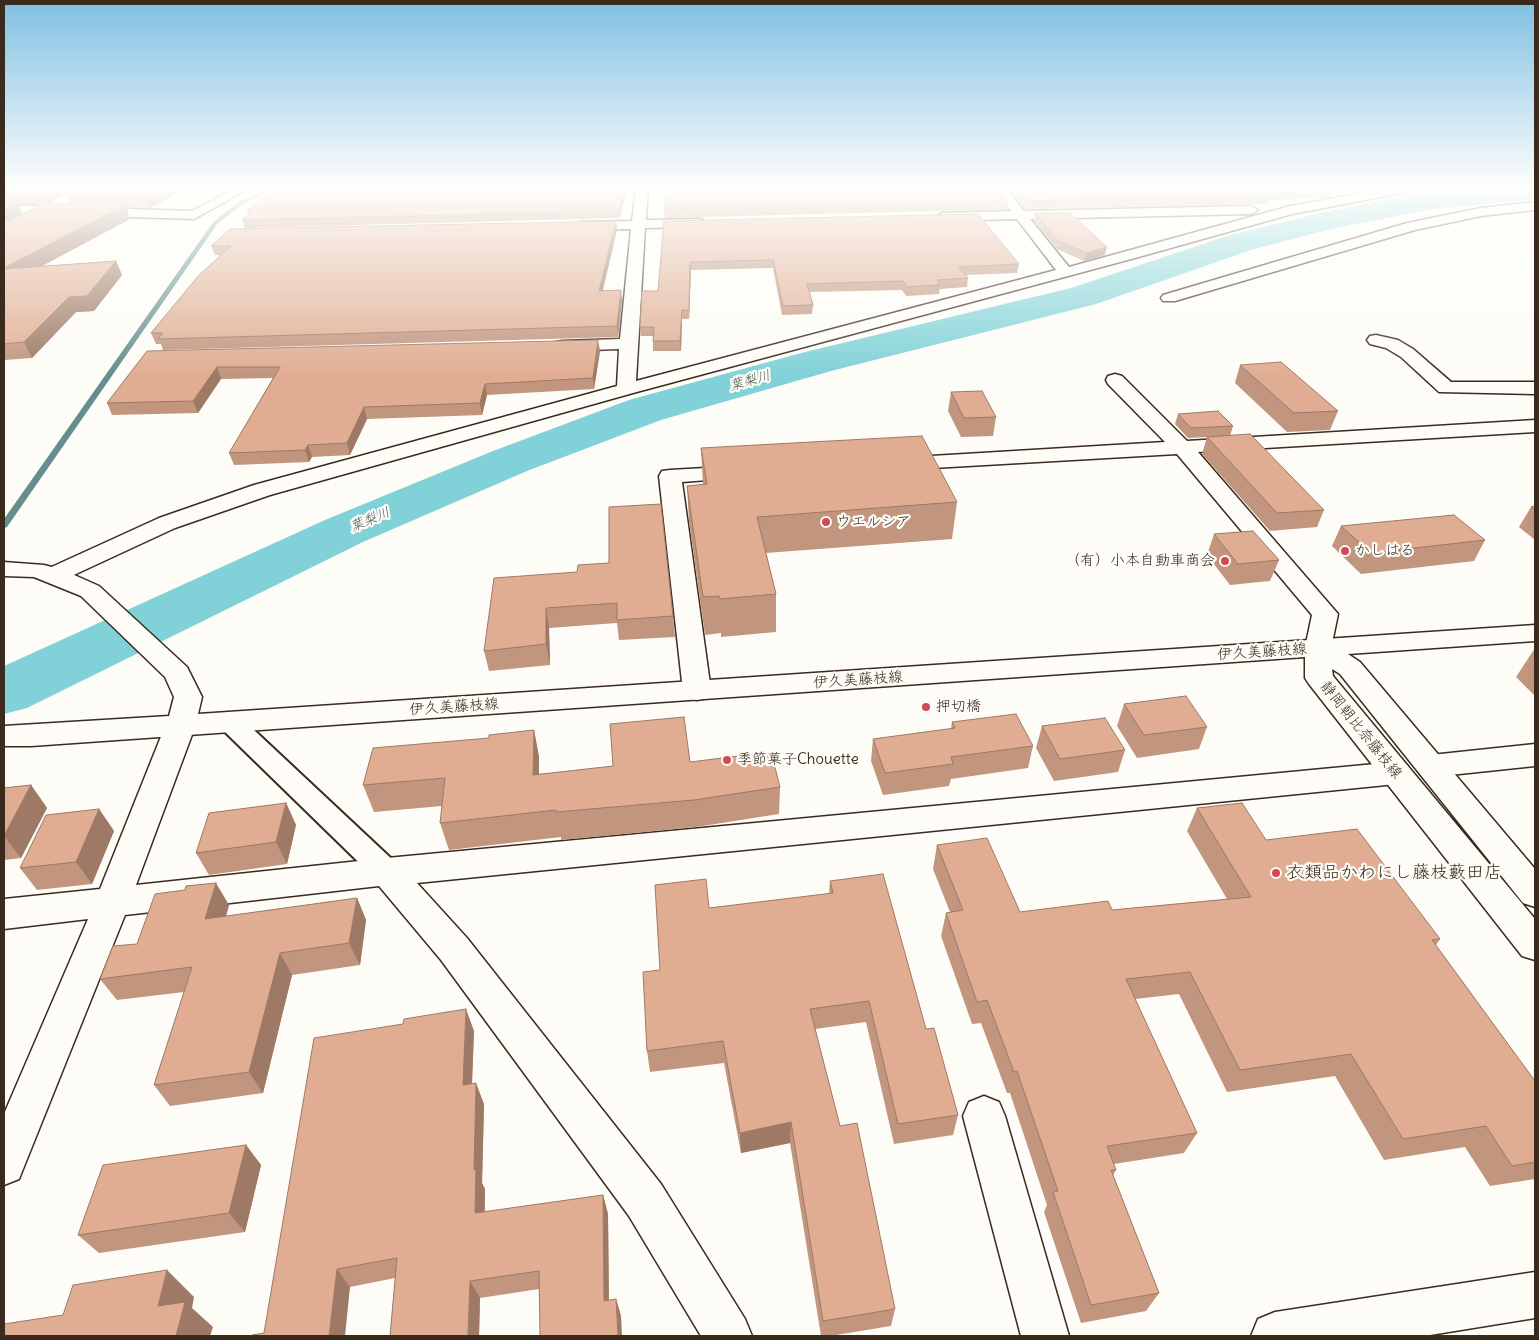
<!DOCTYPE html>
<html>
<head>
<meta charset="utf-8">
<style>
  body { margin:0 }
  #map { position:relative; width:1539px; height:1340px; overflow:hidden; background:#fdfcf7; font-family:Delius,sans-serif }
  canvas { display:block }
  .frame { position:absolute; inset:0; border:5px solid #3b2a1e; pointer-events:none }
</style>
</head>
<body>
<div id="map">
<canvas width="1539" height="1340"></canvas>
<div class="frame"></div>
</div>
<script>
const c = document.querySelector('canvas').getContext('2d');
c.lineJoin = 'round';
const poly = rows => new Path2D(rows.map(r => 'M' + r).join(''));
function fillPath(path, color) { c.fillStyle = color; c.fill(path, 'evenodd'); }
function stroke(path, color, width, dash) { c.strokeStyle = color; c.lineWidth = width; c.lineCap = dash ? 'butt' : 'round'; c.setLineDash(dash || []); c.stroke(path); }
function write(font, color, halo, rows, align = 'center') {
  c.font = font + ' Delius,"Klee One",sans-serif'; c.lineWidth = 4.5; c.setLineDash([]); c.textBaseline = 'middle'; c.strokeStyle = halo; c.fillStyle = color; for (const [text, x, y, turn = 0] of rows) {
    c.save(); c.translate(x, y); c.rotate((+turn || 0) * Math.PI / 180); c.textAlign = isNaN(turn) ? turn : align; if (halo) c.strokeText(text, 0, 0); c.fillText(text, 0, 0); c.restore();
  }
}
fillPath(poly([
  [270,188,276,188,243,204,218,223,7,527,4,528,4,519,214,221,239,202,270,188]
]), '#658f8e');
fillPath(poly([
  [1469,188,1535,188,1535,199,1433,209,1331,229,1251,250,1096,304,831,371,661,420,527,471,363,542,27,708,4,714,4,666,325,520,493,451,629,400,801,353,1071,288,1227,236,1329,211,1433,191,1469,188]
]), '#81d2d8');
const pedestrian = poly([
  [231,714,240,717,397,864,402,872,397,880,387,884,377,880,222,729,218,723,222,717,231,714]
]);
const minor = poly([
  [235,188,250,188,194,219,4,213,4,205,192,211,235,188],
  [636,188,648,188,646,220,701,219,708,223,701,227,645,228,636,381,1056,270,1017,219,942,221,935,217,942,213,1011,211,993,188,1005,188,1024,211,1251,206,1258,210,1251,214,1030,219,1069,267,1290,206,1390,188,1414,188,1408,192,1292,214,1135,258,633,393,270,495,175,528,63,580,54,582,45,580,42,575,45,570,159,518,254,485,617,386,619,349,562,351,556,350,553,346,556,342,562,341,620,339,631,229,579,230,572,226,579,222,632,221,636,188],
  [1535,202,1535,210,1481,216,1415,230,1175,301,1163,301,1161,298,1163,295,1407,223,1481,208,1535,202],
  [1376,335,1398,340,1413,349,1451,382,1535,382,1535,394,1439,392,1401,357,1386,348,1370,344,1367,340,1370,336,1376,335],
  [1115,374,1122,376,1187,441,1535,420,1535,432,1198,452,1338,614,1331,648,1327,654,1318,657,1309,654,1305,648,1312,615,1177,454,898,470,891,468,887,464,891,460,898,458,1165,442,1108,384,1106,380,1108,376,1115,374],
  [740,466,748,467,751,472,748,477,682,482,711,691,707,698,697,700,687,698,683,691,659,476,662,471,670,470,740,466],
  [181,714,191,717,196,724,136,885,387,858,1396,762,1407,765,1411,773,1407,781,1396,784,417,883,467,938,661,1184,745,1319,752,1336,701,1336,629,1216,441,960,379,886,125,915,19,1179,4,1185,4,1114,88,919,4,929,4,899,100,889,166,724,171,717,181,714],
  [1535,744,1535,766,1431,777,1420,774,1416,766,1420,758,1431,755,1535,744],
  [984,1096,999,1102,1005,1116,1069,1336,1021,1336,963,1116,969,1102,984,1096],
  [1535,1272,1535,1318,1424,1336,1251,1336,1258,1319,1275,1312,1535,1272]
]);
const secondary = poly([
  [4,562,44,565,63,570,99,586,187,667,202,697,198,714,1535,625,1535,641,1348,654,1360,662,1535,869,1535,907,1523,903,1340,674,1332,669,1333,676,1535,919,1535,960,1522,956,1309,684,1305,678,1305,657,31,746,4,746,4,726,169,716,174,697,165,677,81,596,34,577,4,576,4,562]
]);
stroke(pedestrian, '#3b2a1e', 4);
stroke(minor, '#3b2a1e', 3);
stroke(secondary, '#3b2a1e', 3);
fillPath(pedestrian, '#fdfcf7');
fillPath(minor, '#fdfcf7');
fillPath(secondary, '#fdfcf7');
fillPath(poly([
  [4,188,184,188,184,189,150,208,125,207,130,219,42,266,116,261,122,275,94,311,76,312,32,358,4,360],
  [67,194,71,204,48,203],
  [18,204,42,204,22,214],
  [274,188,627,188,620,218,245,228,242,220,248,215,247,211],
  [1007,188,1347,188,1347,190,1332,190,1330,197,1322,198,1269,200,1268,204,1025,209],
  [1008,201,1007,209,665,218,664,209],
  [1035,213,1105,255,1084,261,1057,249,1034,221],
  [616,221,617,230,603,290,622,300,618,337,163,350,161,344,156,344,151,333,220,255,215,255,211,246],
  [664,221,1019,264,1017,273,966,275,968,278,967,287,940,289,939,294,906,296,902,290,809,292,813,305,812,314,782,315,773,268,691,270,689,319,682,319,681,351,653,351,653,336,641,336,640,327,658,291],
  [147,351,600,351,594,389,487,395,482,415,367,419,350,455,312,457,309,462,234,465,229,453,273,378,221,379,198,413,112,415,107,403],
  [1240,365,1338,411,1330,430,1287,432,1235,383],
  [951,392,996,417,993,436,961,437,948,411],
  [1178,414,1233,426,1230,436,1324,510,1317,527,1270,531,1202,454,1207,437,1188,438,1175,424],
  [701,448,957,502,952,539,766,553,776,594,776,632,721,637,721,633,705,635,689,521,687,486,703,485],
  [1535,506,1535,540,1519,527,1531,507],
  [1341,526,1485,540,1474,561,1361,574,1332,546],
  [1214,534,1279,560,1270,581,1230,585,1207,555],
  [577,572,673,616,675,637,619,640,617,623,549,628,550,665,489,671,484,651],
  [1535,648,1535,696,1516,677],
  [1124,704,1207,727,1199,749,1137,758,1117,726],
  [952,722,1033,746,1028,768,951,779,949,786,883,795,871,761,873,739,951,729],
  [1042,726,1125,750,1118,772,1054,781,1036,748],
  [534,730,539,757,539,774,690,762,780,787,779,814,696,827,561,840,561,837,449,850,440,823,442,806,374,812,363,785,489,738],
  [31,785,47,808,21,858,4,860,4,788],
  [286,803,296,825,287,864,209,875,196,853],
  [1197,808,1266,840,1440,939,1436,945,1535,1081,1535,1179,1490,1186,1465,1147,1384,1160,1335,1076,1227,1092,1179,994,1135,999,1197,1133,1184,1153,1114,1164,1116,1170,1113,1175,1159,1293,1146,1311,1081,1323,1044,1212,1047,1205,1010,1093,1007,1093,981,1023,972,1024,941,936,946,913,950,912,933,869,937,845,1020,912,1112,910,1227,899,1187,831],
  [99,809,114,831,92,884,37,890,20,868],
  [830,881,926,1029,958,1115,953,1135,894,1144,866,1022,815,1029,840,1126,895,1309,891,1326,830,1336,821,1336,790,1143,741,1153,724,1063,650,1072,647,1051,660,970,709,908,829,894],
  [357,898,366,920,360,965,292,975,263,1093,170,1106,154,1085,184,992,117,1000,100,979,137,944,229,905,226,916],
  [474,1031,472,1084,484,1104,482,1183,485,1189,485,1212,603,1195,608,1214,609,1300,616,1299,621,1316,539,1289,480,1298,479,1336,390,1336,395,1278,350,1287,264,1333],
  [246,1145,261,1165,245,1232,99,1253,78,1235]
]), '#c1957e');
fillPath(poly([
  [48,188,81,188,66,192,67,194,46,204,40,191],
  [159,188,184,188,184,189,150,208,145,195],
  [625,188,627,188,620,218,619,211],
  [1332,189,1330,197,1322,198,1324,190],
  [17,202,23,216,4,225,4,209],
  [125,205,130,219,10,283,4,268],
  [616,221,617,230,600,301,599,291],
  [1107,247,1105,255,1084,261,1086,253],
  [116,261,122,275,94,311,76,312,32,358,24,342,69,297],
  [690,262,691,270,689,319,689,310],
  [621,290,622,300,618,337,617,326],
  [682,310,682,319,681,351,680,341],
  [598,340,600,351,594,389,593,378],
  [217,367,221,379,198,413,193,401],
  [485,384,487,395,482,415,480,403],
  [364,407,367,419,350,455,347,443],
  [308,445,312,457,309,462,305,450],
  [546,608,549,628,550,665,546,644],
  [534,730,539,757,539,802,533,775],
  [31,785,47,808,21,858,4,836],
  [286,803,296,825,287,864,276,842],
  [99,809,114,831,92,884,76,862],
  [216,883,229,905,219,941,205,919],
  [357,898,366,920,360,965,349,943],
  [280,953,292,975,263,1093,249,1072],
  [466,1009,474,1031,471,1106,463,1085],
  [476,1083,484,1104,482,1183,485,1189,484,1232,475,1213,474,1170],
  [791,1122,790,1143,741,1153,740,1133],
  [246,1145,261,1165,245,1232,229,1213],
  [603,1195,608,1214,609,1318,604,1301],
  [337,1269,350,1287,345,1336,329,1336],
  [167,1270,194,1297,192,1308,213,1327,210,1336,176,1336,158,1306],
  [470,1281,480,1298,479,1336,468,1336],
  [616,1299,621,1316,622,1336,618,1336]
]), '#9d7966');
const building = poly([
  [4,188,48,188,40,191,4,191,4,188],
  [76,188,159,188,145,195,66,192,76,188],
  [274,188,625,188,619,211,242,220,253,210,247,211,274,188],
  [666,188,998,188,1008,201,664,209,666,188],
  [1015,188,1330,188,1332,189,1324,190,1264,192,1270,196,1026,201,1015,188],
  [4,202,17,202,4,209,4,202],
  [45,203,125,205,4,268,4,221,7,221,45,203],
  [1035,213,1070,213,1107,247,1086,253,1058,241,1035,213],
  [978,214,1019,264,959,267,968,278,937,280,940,285,907,287,903,281,807,284,813,305,783,306,773,260,690,262,689,310,682,310,680,341,653,341,654,327,640,327,642,291,658,291,664,221,978,214],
  [616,221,599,291,621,290,617,326,158,339,163,333,151,333,199,275,231,246,211,246,230,229,616,221],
  [116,261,87,296,69,297,24,342,4,344,4,269,116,261],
  [598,340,593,378,485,384,480,403,364,407,347,443,308,445,305,450,229,453,280,367,217,367,193,401,107,403,147,351,598,340],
  [1281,362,1338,411,1294,413,1240,365,1281,362],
  [982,391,996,417,964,418,951,392,982,391],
  [1218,411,1233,426,1191,428,1178,414,1218,411],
  [1250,434,1324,510,1277,513,1207,437,1250,434],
  [922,436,957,502,757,517,776,594,720,599,719,596,703,597,687,486,707,484,701,448,922,436],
  [661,504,673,616,617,620,617,603,546,608,546,644,484,651,494,578,577,572,578,565,609,563,609,507,661,504],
  [1535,506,1535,510,1531,507,1535,506],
  [1454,515,1485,540,1371,553,1341,526,1454,515],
  [1253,531,1279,560,1238,564,1214,534,1253,531],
  [1186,696,1207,727,1144,735,1124,704,1186,696],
  [1016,714,1033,746,951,757,953,764,885,773,873,739,955,728,952,722,1016,714],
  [684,717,690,762,771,752,780,787,694,800,556,812,556,810,440,823,445,778,363,785,373,748,489,738,489,735,534,730,533,775,613,766,610,724,684,717],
  [1105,718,1125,750,1060,759,1042,726,1105,718],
  [31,785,4,836,4,788,31,785],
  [286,803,276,842,196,853,209,813,286,803],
  [1242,803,1266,840,1357,829,1440,939,1432,940,1535,1081,1535,1162,1512,1166,1486,1126,1403,1139,1351,1054,1240,1070,1190,972,1126,979,1197,1133,1107,1146,1116,1170,1111,1170,1159,1293,1091,1305,1053,1192,1058,1191,1017,1071,1014,1072,987,1000,977,1002,946,913,963,910,937,845,987,838,1020,912,1108,901,1112,910,1251,897,1197,808,1242,803],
  [99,809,76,862,20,868,46,815,99,809],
  [883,874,926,1029,934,1028,958,1115,898,1124,869,1001,810,1009,840,1126,857,1123,895,1309,823,1321,791,1122,740,1133,723,1041,647,1051,643,972,660,970,655,885,706,879,709,908,833,893,830,881,883,874],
  [216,883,205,919,357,898,349,943,280,953,249,1072,154,1085,192,967,100,979,113,946,137,944,155,894,185,890,186,886,216,883],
  [466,1009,463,1085,476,1083,474,1170,476,1169,475,1213,603,1195,604,1301,616,1299,618,1336,540,1336,539,1271,470,1281,468,1336,390,1336,397,1258,337,1269,329,1336,252,1336,252,1335,264,1333,314,1038,403,1024,404,1019,466,1009],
  [246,1145,229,1213,78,1235,103,1165,246,1145],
  [167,1270,158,1306,185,1302,176,1336,4,1336,4,1324,63,1315,73,1285,167,1270]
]);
fillPath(building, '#e0ad92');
stroke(building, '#9d7966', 1);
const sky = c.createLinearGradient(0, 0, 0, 375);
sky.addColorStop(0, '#7fc0e2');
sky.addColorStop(0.5, '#fefefb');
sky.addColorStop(1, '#fefefb00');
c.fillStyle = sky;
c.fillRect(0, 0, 1539, 375);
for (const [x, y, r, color] of [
  [826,522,5,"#d1495b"],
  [1345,551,5,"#d1495b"],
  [1225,561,5,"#d1495b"],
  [926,707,5,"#d1495b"],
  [727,760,5,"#d1495b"],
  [1276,873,5,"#d1495b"]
]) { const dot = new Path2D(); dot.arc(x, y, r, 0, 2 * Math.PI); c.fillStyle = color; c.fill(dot); stroke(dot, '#fdfcf7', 2); }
write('italic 14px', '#505c56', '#fdfcf7', [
  ["葉梨川",750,381,-16],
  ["葉梨川",370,520,-23]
]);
write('15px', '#3b2a1e', '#fdfcf7', [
  ["ウエルシア",836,522],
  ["かしはる",1355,551],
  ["（有）小本自動車商会",1215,561,"right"],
  ["押切橋",936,707],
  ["季節菓子Chouette",737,760]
], 'left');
write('15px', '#3b2a1e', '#fdfcf7', [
  ["伊久美藤枝線",1262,652,-4],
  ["伊久美藤枝線",858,680,-4],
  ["伊久美藤枝線",454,707,-4],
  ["静岡朝比奈藤枝線",1361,730,51]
]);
write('18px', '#3b2a1e', '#fdfcf7', [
  ["衣類品かわにし藤枝藪田店",1286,873]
], 'left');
</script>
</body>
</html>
